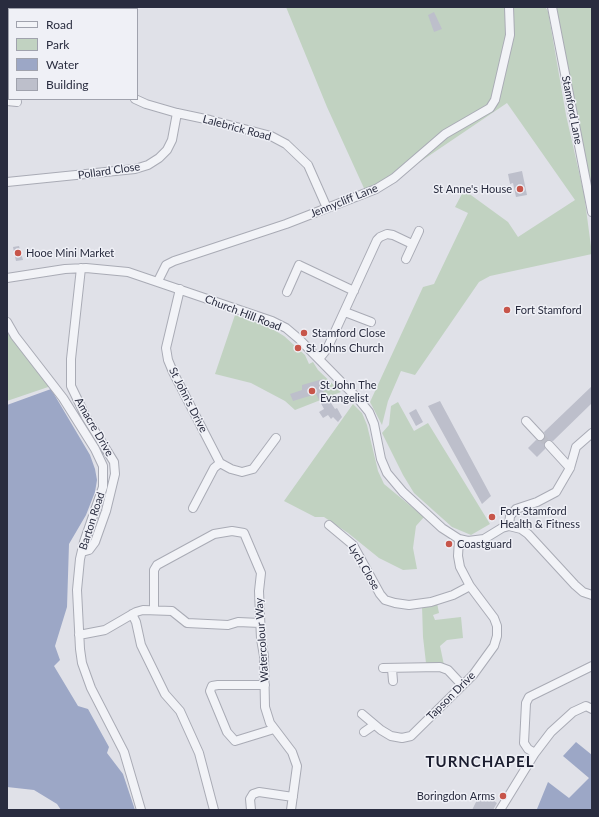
<!DOCTYPE html>
<html>
<head>
<meta charset="utf-8">
<style>
  body { margin:0 }
  #map { position:relative; width:599px; height:817px; overflow:hidden; background:#e0e1e8; font-family:Lato,sans-serif }
  canvas { display:block }
  .frame { position:absolute; inset:0; border:8px solid #292c3f; pointer-events:none }
  .legend { position:absolute; left:8px; top:8px; width:130px; height:92px; box-sizing:border-box; background:#eff0f6; border:1px solid #a0a2ad; margin:0; padding:5px 7px; list-style:none; font-size:12px; color:#292c3f }
  .legend li { display:flex; align-items:center; gap:8px; height:20px }
  .legend b { width:20px; border:1px solid #a0a2ad }
</style>
</head>
<body>
<div id="map">
<canvas width="599" height="817"></canvas>
<div class="frame"></div>
<ul class="legend">
<li><b style="height:5px;background:#f2f3f7"></b>Road</li>
<li><b style="height:11px;background:#c1d2c1"></b>Park</li>
<li><b style="height:11px;background:#9ca7c6"></b>Water</li>
<li><b style="height:11px;background:#bdbfcb"></b>Building</li>
</ul>
</div>
<script>
const c = document.querySelector('canvas').getContext('2d');
c.lineJoin = 'round';
function fillPath(path, color) { c.fillStyle = color; c.fill(path, 'evenodd'); }
const poly = rows => new Path2D(rows.map(r => 'M' + r).join(''));
function stroke(path, color, width, dash) { c.strokeStyle = color; c.lineWidth = width; c.lineCap = dash ? 'butt' : 'round'; c.setLineDash(dash || []); c.stroke(path); }
function write(font, color, halo, rows, align = 'center') {
  c.font = font + ' Lato,sans-serif'; c.lineWidth = 3; c.setLineDash([]); c.textBaseline = 'middle'; c.strokeStyle = halo; c.fillStyle = color; for (const [text, x, y, turn = 0] of rows) {
    c.save(); c.translate(x, y); c.rotate((+turn || 0) * Math.PI / 180); c.textAlign = isNaN(turn) ? turn : align; if (halo) c.strokeText(text, 0, 0); c.fillText(text, 0, 0); c.restore();
  }
}
fillPath(poly([
  [286,7,545,7,548,11,566,115,584,194,592,254,490,276,479,282,415,375,401,371,388,401,382,425,370,402,423,287,434,284,468,213,455,207,464,190,508,222,518,237,575,200,507,103,368,197,327,107],
  [553,7,592,7,592,190,590,184],
  [235,315,269,327,284,336,305,355,309,364,313,362,318,370,341,392,295,410,285,401,251,383,215,374],
  [7,322,54,385,7,401],
  [398,402,414,431,428,423,490,524,471,535,452,527,414,493,403,475,382,433,389,425,391,406],
  [353,404,362,413,367,425,378,471,384,484,424,517,416,526,413,548,417,569,403,570,379,558,348,533,324,517,315,517,284,501],
  [437,603,439,613,433,615,435,620,461,617,463,638,447,640,440,646,444,665,426,663,423,637,422,606]
]), '#c1d2c1');
fillPath(poly([
  [51,389,90,455,95,469,97,480,95,492,86,515,69,544,67,607,55,646,60,660,54,666,78,706,88,709,109,747,107,753,123,774,135,810,61,810,57,804,34,790,7,787,7,405],
  [576,742,592,755,592,810,539,810,537,809,548,782,569,798,589,778,563,756]
]), '#9ca7c6');
fillPath(poly([
  [434,12,442,29,434,32,428,15],
  [522,171,527,195,516,197,513,183,510,184,508,174],
  [19,246,23,260,16,261,13,247],
  [323,379,327,390,323,391,335,409,337,408,342,417,338,422,333,417,331,419,328,415,323,418,319,412,324,409,316,394,293,401,290,394,302,390,302,385],
  [592,386,592,403,553,441,548,440,545,441,545,449,537,457,528,448,536,440,541,441,544,440,545,435,544,432],
  [440,401,491,496,482,504,428,406],
  [416,409,423,422,416,426,409,413],
  [484,795,497,803,493,810,472,810,479,796,482,797]
]), '#bdbfcb');
stroke(poly([
  [540,436,549,445]
]), '#bbbdc6', 8, [8, 4]);
const minor = poly([
  [552,7,592,212],
  [7,44,9,44],
  [7,94,9,76],
  [135,99,146,104,177,113,210,120,271,136,286,144,308,165,327,208],
  [7,101,17,102],
  [7,182,135,169,148,165,159,158,167,150,172,140,177,113],
  [406,259,419,231],
  [81,268,71,359,71,386,86,417,114,462,115,474,106,511,95,542,89,550,82,552],
  [7,278,65,269,86,268,128,272,272,321,286,328,299,339,360,401,369,412,374,424,381,459,387,473,403,492,442,528,459,539,468,541,484,539,502,528,509,526],
  [158,281,166,265,174,261,286,224,376,189,394,178,445,134,490,108,495,100,510,35,509,7],
  [180,289,166,348,168,360,173,372,220,463,231,469,242,472,253,469,276,438],
  [287,292,299,265,354,291],
  [345,312,371,322],
  [7,322,15,336,63,398,95,449,103,466,103,487,84,542,80,559,77,590,80,649,82,663,91,688,124,752,141,810],
  [319,359,327,349,377,240,380,237,387,234,393,235,412,244],
  [526,421,540,436],
  [549,445,570,468],
  [193,508,214,468,220,463],
  [329,525,353,545,380,594,385,600,395,603,409,605,431,602,453,595,470,586],
  [509,526,510,516,516,509,537,502,556,492,570,468,576,447,592,433],
  [509,526,521,529,528,534,575,585,583,592,592,595],
  [154,609,154,570,157,565,214,534,232,531,244,533,261,573,259,591,261,639,264,656,265,707,270,723,292,752,297,766,291,810],
  [132,614,136,622,141,645,165,694,180,711,199,753,214,810],
  [79,635,105,630,136,612,143,610,172,611,187,623,228,625,238,622,260,623],
  [383,668,440,667,448,670,462,685],
  [392,669,393,681],
  [265,685,218,685,212,686,210,691,227,732,235,741,274,729],
  [362,714,381,730,391,736,402,738,411,736,473,675,494,646,497,636,497,626,494,618,470,586,460,567,458,556,459,539],
  [364,732,374,725],
  [535,753,528,749,524,743,526,703,529,697,592,666],
  [251,810,250,799,253,794,259,792,293,797],
  [500,810,535,753,551,732,573,712,586,706,592,709]
]);
stroke(minor, '#a9abb5', 10);
stroke(minor, '#f2f3f7', 8);
for (const [x, y, r, color] of [
  [520,189,4,"#c7554a"],
  [18,253,4,"#c7554a"],
  [507,310,4,"#c7554a"],
  [304,333,4,"#c7554a"],
  [298,348,4,"#c7554a"],
  [312,391,4,"#c7554a"],
  [492,517,4,"#c7554a"],
  [449,544,4,"#c7554a"],
  [503,796,4,"#c7554a"]
]) { const dot = new Path2D(); dot.arc(x, y, r, 0, 2 * Math.PI); c.fillStyle = color; c.fill(dot); stroke(dot, '#eff0f6', 1.5); }
write('11px', '#292c3f', '#eff0f6', [
  ["Stamford Lane",572,110,79],
  ["Lalebrick Road",237,128,15],
  ["Pollard Close",109,171,-8],
  ["Jennycliff Lane",344,201,-22],
  ["Church Hill Road",243,313,21],
  ["St John's Drive",188,400,63],
  ["Amacre Drive",94,427,60],
  ["Barton Road",92,521,-72],
  ["Lych Close",364,567,60],
  ["Watercolour Way",262,640,-94],
  ["Tapson Drive",451,696,-45]
]);
write('11px', '#292c3f', '#eff0f6', [
  ["St Anne's House",512,189,"right"],
  ["Hooe Mini Market",26,253],
  ["Fort Stamford",515,310],
  ["Stamford Close",312,333],
  ["St Johns Church",306,348],
  ["St John The",320,385],
  ["Evangelist",320,398],
  ["Fort Stamford",500,511],
  ["Health & Fitness",500,524],
  ["Coastguard",457,544],
  ["Boringdon Arms",495,796,"right"]
], 'left');
c.letterSpacing = '1px';
write('bold 15px', '#1b1d2f', '#eff0f6', [
  ["TURNCHAPEL",480,762]
]);
c.letterSpacing = '0px';
</script>
</body>
</html>
